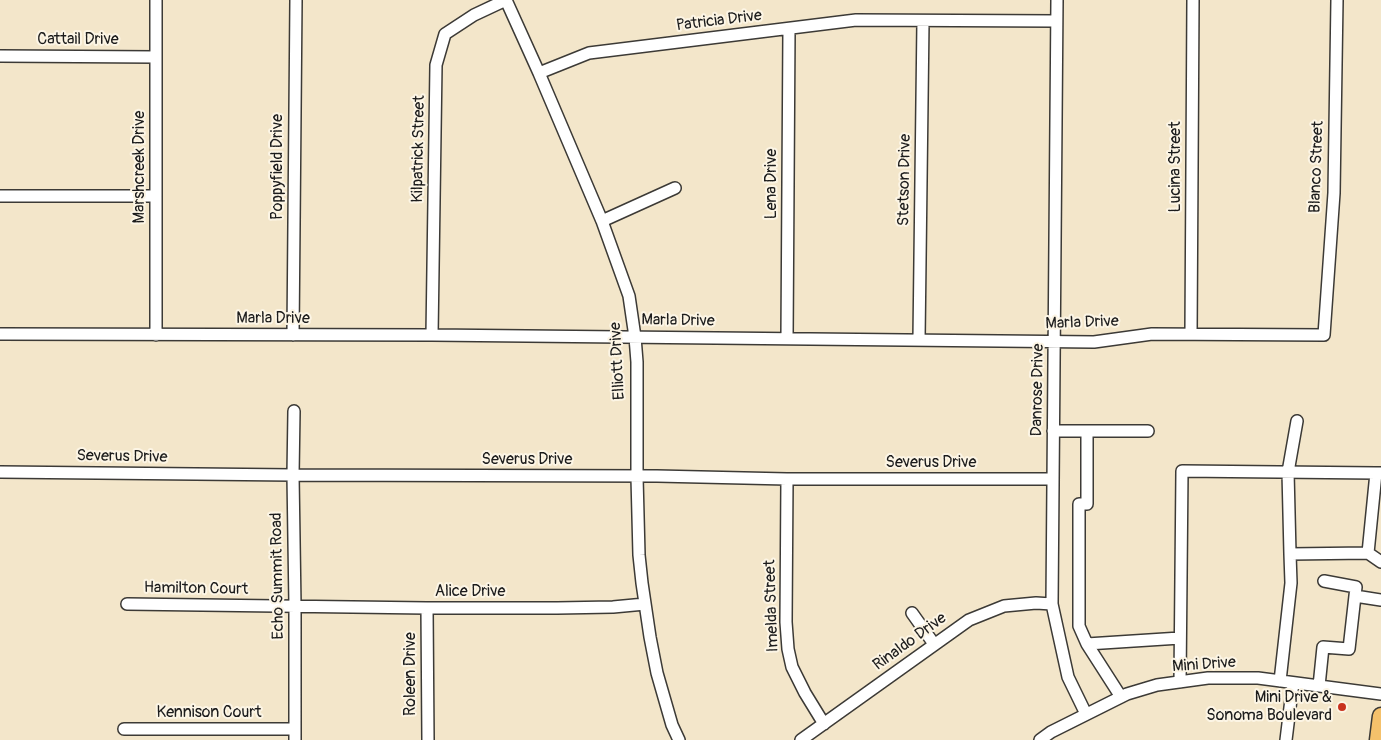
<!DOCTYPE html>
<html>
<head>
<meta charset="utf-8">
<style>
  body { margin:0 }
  canvas { display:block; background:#f3e6ca }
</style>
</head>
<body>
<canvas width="1381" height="740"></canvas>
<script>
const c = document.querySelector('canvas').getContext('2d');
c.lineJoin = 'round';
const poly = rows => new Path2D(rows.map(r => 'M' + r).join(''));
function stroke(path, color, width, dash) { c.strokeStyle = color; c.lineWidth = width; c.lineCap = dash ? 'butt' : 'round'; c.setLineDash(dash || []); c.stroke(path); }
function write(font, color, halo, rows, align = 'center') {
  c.font = font + ' Pangolin,sans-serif'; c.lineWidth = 4; c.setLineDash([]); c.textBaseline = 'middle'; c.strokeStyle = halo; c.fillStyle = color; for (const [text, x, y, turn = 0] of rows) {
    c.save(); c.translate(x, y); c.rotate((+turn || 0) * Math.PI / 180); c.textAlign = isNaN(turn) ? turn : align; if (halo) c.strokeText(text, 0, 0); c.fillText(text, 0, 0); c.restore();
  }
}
const minor = poly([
  [156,0,156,335],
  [506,0,539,73,602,221,629,296,635,337,637,362,637,477,639,555,642,583,650,637,657,673,672,725,679,740],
  [1057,0,1052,604,1068,677,1086,714],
  [0,56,156,57],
  [539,73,589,53,856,20,1056,21],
  [0,196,156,196],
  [602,221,675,188],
  [0,334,432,335,1094,342,1152,334,1324,335,1334,193,1337,0],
  [1191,334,1193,0],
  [293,335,296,0],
  [432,335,436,65,445,34,474,15,506,0],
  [787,338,789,29],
  [919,339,923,21],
  [294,411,293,475,295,606,295,740],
  [1053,431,1148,431],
  [0,472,293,475,657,476,787,479,1053,479],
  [787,479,786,622,788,649,792,667,805,693,824,724],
  [1368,553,1376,473,1381,473],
  [1290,554,1288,472,1297,421],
  [1355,596,1381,600],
  [127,604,427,608,557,608,613,607,645,604],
  [427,608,428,740],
  [912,613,934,644],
  [1087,644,1079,626,1079,504,1087,504,1087,431],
  [1280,681,1291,583,1290,554,1368,553,1381,562],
  [1180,682,1182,471,1376,473],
  [1319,686,1323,647,1349,649,1356,587,1324,581],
  [1121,697,1087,644,1180,638],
  [124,729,295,729],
  [801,740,969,620,1004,606,1036,603,1052,604],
  [1040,740,1051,732,1127,694,1157,685,1208,678,1258,678,1381,694],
  [1286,740,1293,683]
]);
const highway = poly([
  [1378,740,1381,716]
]);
stroke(minor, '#3c3a36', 14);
stroke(highway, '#3c3a36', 19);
stroke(minor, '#fff', 11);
stroke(highway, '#f5c16b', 16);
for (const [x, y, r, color] of [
  [1342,707,5,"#c8321e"]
]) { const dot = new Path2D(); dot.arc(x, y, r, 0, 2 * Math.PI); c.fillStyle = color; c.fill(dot); stroke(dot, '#fcf5e5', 2); }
write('16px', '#1c1c1c', '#fcf5e5', [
  ["Patricia Drive",719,21,-7],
  ["Cattail Drive",78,40],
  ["Kilpatrick Street",419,149,-89],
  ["Marshcreek Drive",140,167,-90],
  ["Poppyfield Drive",278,167,-90],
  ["Lucina Street",1176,167,-90],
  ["Blanco Street",1317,167,-88],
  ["Stetson Drive",905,180,-89],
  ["Lena Drive",772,184,-90],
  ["Marla Drive",273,319],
  ["Marla Drive",678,321,1],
  ["Marla Drive",1082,323,-2],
  ["Elliott Drive",618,361,-93],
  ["Danrose Drive",1038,390,-89],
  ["Severus Drive",122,457,1],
  ["Severus Drive",527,460],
  ["Severus Drive",931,463],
  ["Echo Summit Road",278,576,-91],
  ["Hamilton Court",196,589,1],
  ["Alice Drive",470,592],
  ["Imelda Street",772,606,-92],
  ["Rinaldo Drive",910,642,-36],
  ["Mini Drive",1204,665,-4],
  ["Roleen Drive",411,674,-90],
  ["Kennison Court",209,713]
]);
write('16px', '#1c1c1c', '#fcf5e5', [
  ["Mini Drive &",1332,698],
  ["Sonoma Boulevard",1332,716]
], 'right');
</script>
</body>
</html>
